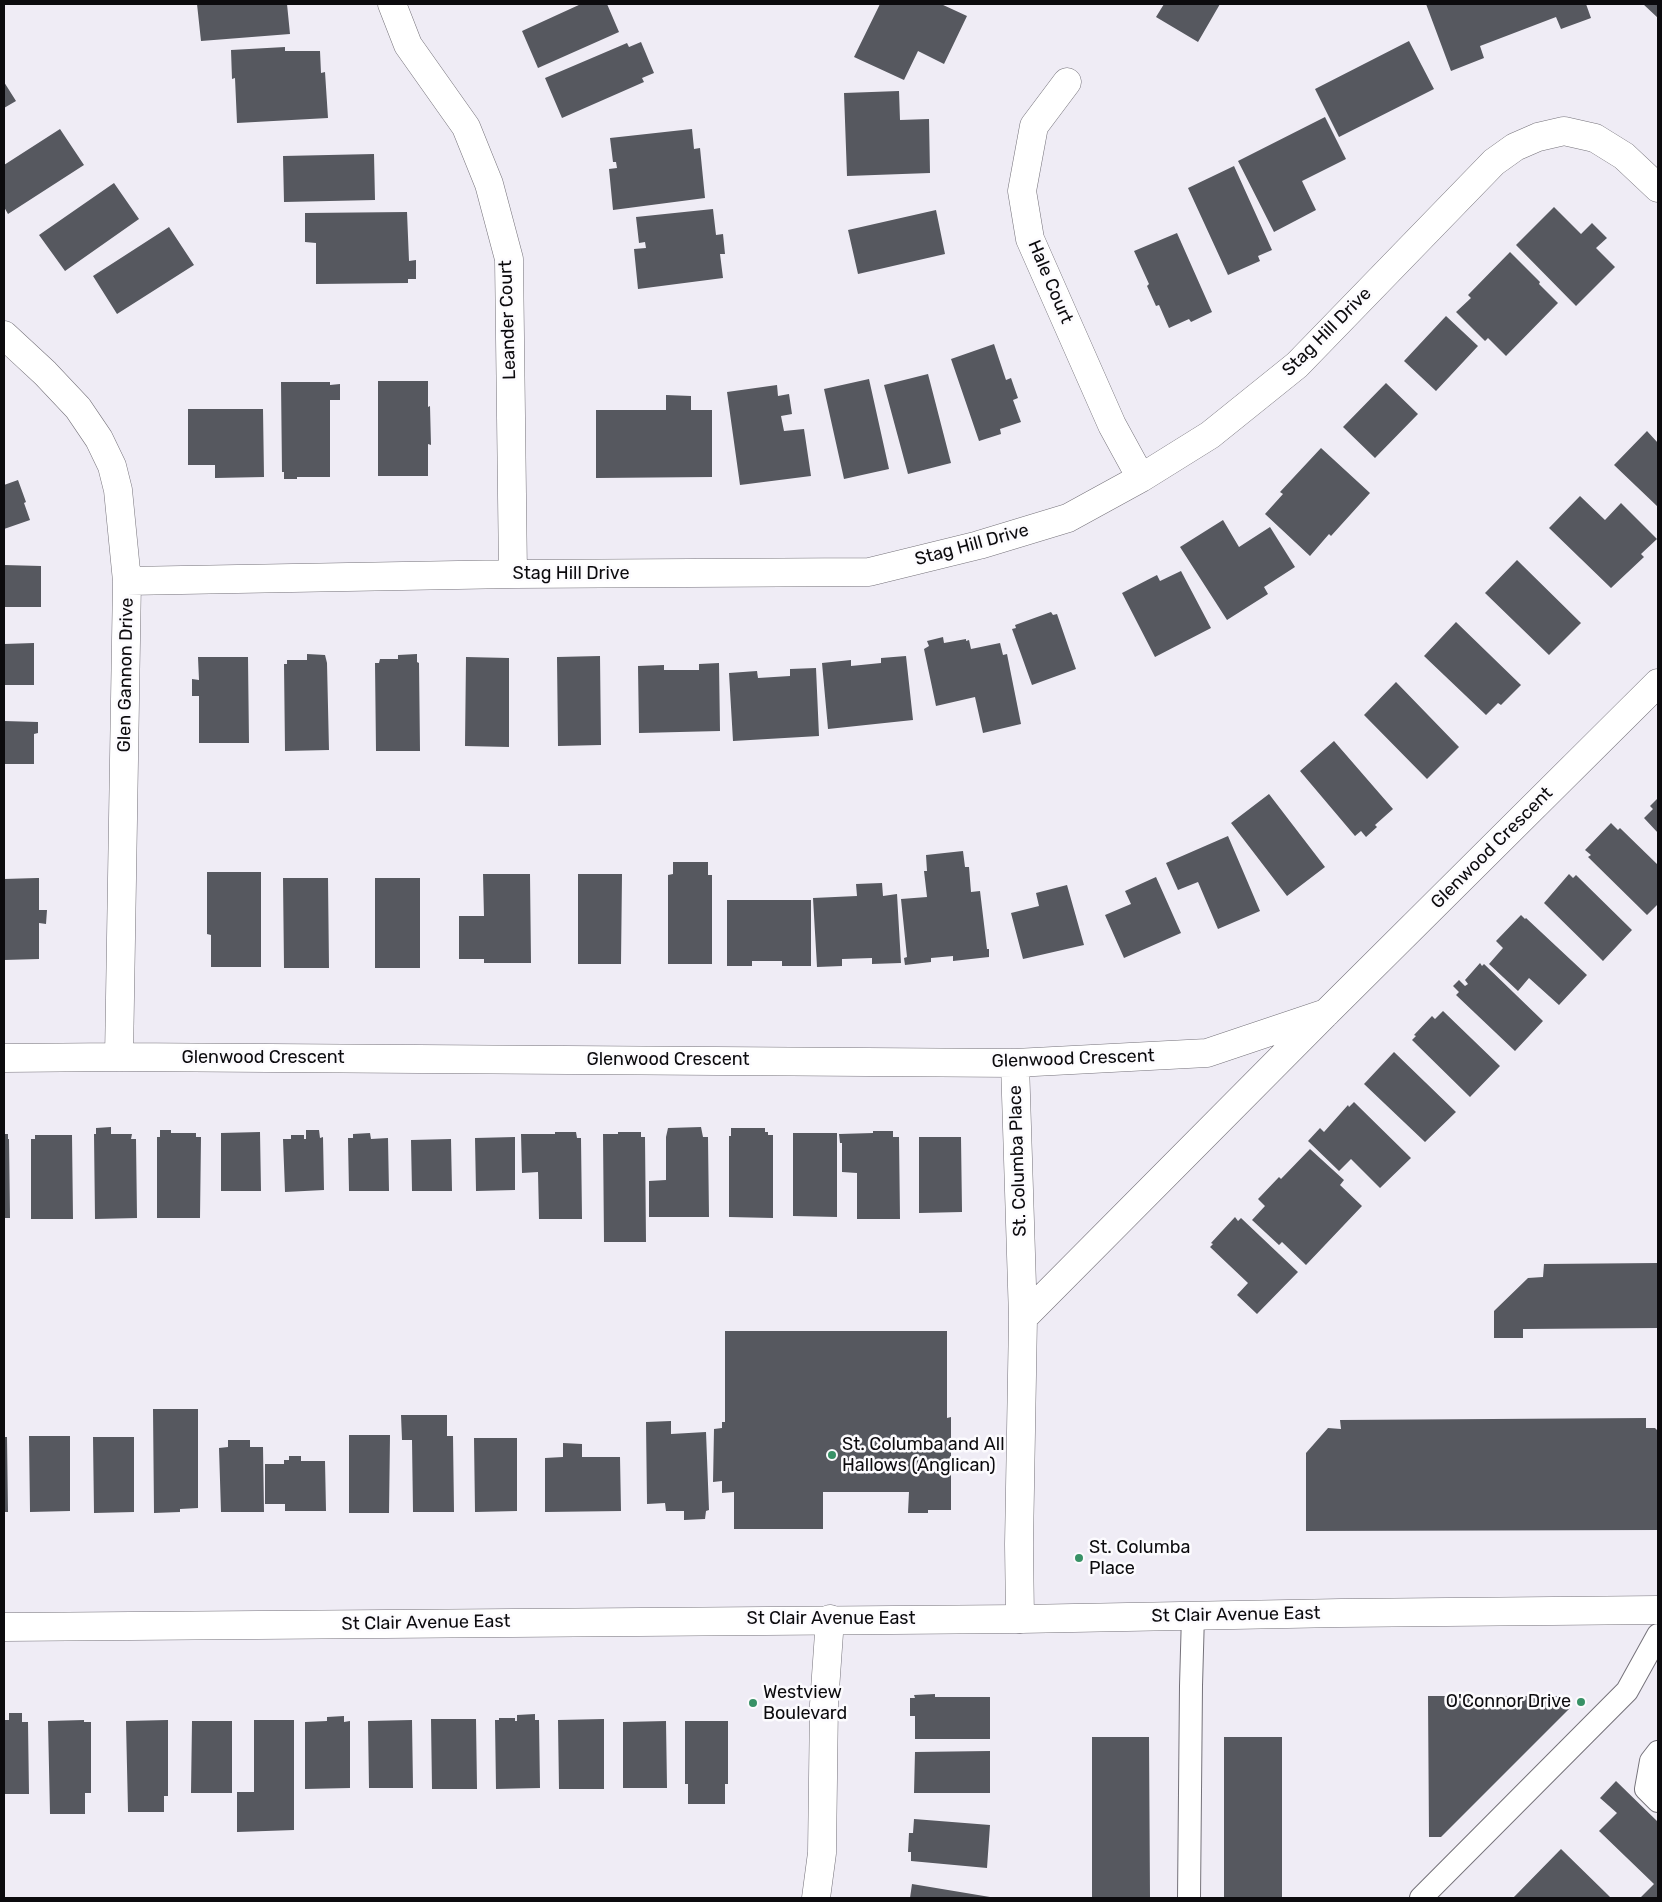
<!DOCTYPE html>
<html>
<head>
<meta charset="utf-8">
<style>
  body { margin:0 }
  #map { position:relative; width:1662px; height:1902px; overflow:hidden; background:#efecf5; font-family:Rubik,sans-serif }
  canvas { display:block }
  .frame { position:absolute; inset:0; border:5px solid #0c0b0e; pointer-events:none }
</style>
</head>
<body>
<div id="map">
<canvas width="1662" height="1902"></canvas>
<div class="frame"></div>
</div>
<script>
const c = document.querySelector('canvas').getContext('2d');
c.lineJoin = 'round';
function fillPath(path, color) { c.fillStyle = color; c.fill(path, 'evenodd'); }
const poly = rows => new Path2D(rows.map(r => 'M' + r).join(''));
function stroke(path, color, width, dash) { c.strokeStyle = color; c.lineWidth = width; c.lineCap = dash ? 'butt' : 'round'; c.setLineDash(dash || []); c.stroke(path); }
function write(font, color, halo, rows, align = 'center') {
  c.font = font + ' Rubik,sans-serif'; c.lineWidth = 5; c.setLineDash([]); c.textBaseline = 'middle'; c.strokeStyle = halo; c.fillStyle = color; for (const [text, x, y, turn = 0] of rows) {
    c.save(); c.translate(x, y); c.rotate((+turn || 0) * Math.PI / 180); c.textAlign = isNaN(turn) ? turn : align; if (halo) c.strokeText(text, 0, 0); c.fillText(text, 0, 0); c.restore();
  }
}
fillPath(poly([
  [197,4,287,4,290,34,201,41],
  [581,4,607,4,619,32,538,68,522,31],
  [880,4,941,4,967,16,944,64,918,51,904,80,854,57],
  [1164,4,1220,4,1198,42,1156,17],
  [1426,4,1586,4,1591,18,1561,29,1556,17,1480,46,1484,58,1451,71],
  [1643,4,1658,4,1658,18],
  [1409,41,1434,89,1339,137,1315,89],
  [641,42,654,73,642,78,644,82,562,118,545,78,627,43,629,47],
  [285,47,285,51,320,51,321,73,325,72,328,118,237,123,235,78,232,79,231,50],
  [4,82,16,101,4,108],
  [899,91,900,120,929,119,930,173,847,176,844,93],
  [1325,117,1346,159,1302,181,1316,210,1274,232,1238,161],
  [60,129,84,165,8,214,4,207,4,165],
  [692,129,694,149,700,148,705,198,613,210,609,169,617,168,616,162,613,162,610,138],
  [374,154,375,200,284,202,283,156],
  [1234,166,1272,250,1258,256,1260,261,1228,275,1188,188],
  [114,183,139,219,65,271,39,235],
  [1554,207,1581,234,1592,223,1607,238,1596,248,1615,267,1576,306,1516,245],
  [713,209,716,235,723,234,725,254,720,254,723,278,638,289,634,249,646,248,645,242,639,243,636,217],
  [936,210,945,254,858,274,848,230],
  [407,212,409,261,416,260,416,279,408,279,408,283,316,284,316,243,305,242,305,213],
  [169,227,194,265,117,314,93,276],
  [1177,233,1212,312,1191,322,1189,319,1169,328,1159,305,1156,306,1147,286,1149,284,1134,251],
  [1510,252,1540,282,1539,284,1558,303,1506,356,1488,338,1485,341,1456,312,1471,298,1468,295],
  [1446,316,1478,346,1436,391,1404,361],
  [994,344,1006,380,1011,378,1018,398,1013,400,1021,422,1000,429,1001,434,979,441,951,359],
  [928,374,951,463,908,474,884,385],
  [869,379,889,469,844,479,824,389],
  [378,381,428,381,428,407,430,406,431,445,428,444,428,476,378,476],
  [281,382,330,382,330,385,340,384,340,400,330,400,330,477,297,477,297,479,284,479,284,472,282,472],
  [1386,383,1418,414,1375,458,1343,427],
  [777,385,778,396,789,394,792,414,781,416,784,431,804,429,811,476,740,485,727,392],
  [666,395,691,396,691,410,712,410,712,477,596,478,596,410,666,410],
  [188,409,263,409,264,477,215,478,215,465,188,465],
  [1647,431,1658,443,1658,507,1614,465],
  [1321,448,1370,493,1331,536,1329,534,1310,556,1265,514,1283,494,1280,492],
  [18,480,26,502,24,503,30,520,4,529,4,485],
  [1580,496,1605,520,1621,503,1657,539,1641,554,1644,557,1611,588,1549,528],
  [1223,520,1239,547,1270,527,1295,567,1264,587,1268,594,1227,620,1180,547],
  [1517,560,1581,623,1549,655,1485,593],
  [4,565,41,566,41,607,4,607],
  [1181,571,1211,628,1155,657,1122,593,1157,575,1160,581],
  [1051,612,1053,615,1057,614,1076,669,1032,685,1012,629,1016,628,1015,625],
  [1456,622,1521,685,1501,705,1498,703,1486,715,1424,656],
  [943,637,944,643,966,639,966,641,969,640,971,649,1000,643,1003,655,1007,654,1021,724,983,733,975,697,936,706,924,649,929,646,927,641],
  [34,643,34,685,4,685,4,644],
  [307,654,325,655,327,663,329,750,285,751,284,664,287,664,287,660,307,660],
  [417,654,417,662,419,663,420,751,376,751,375,663,379,663,380,659,398,659,398,655],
  [600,656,601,745,558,746,557,657],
  [906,656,913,720,828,729,822,663,851,660,851,666,881,663,881,658],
  [198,657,248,657,249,743,199,743,199,696,192,696,192,679,199,680],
  [466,657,509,658,509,747,465,746],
  [719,663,720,731,639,733,638,666,664,665,664,670,699,670,699,664],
  [816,668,819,736,733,741,729,673,757,671,758,678,790,676,790,669],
  [1396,682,1459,747,1427,779,1364,715],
  [4,721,38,722,38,733,34,734,34,764,4,764],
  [1334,741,1393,809,1375,825,1377,827,1366,837,1361,831,1355,836,1300,771],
  [1269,794,1325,867,1287,896,1231,823],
  [1658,798,1658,833,1644,818,1653,809,1650,806],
  [1611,823,1618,830,1620,828,1658,865,1658,904,1647,915,1588,857,1591,855,1585,850],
  [1228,836,1260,911,1218,929,1198,882,1178,890,1166,863],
  [963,851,965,867,969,867,971,892,980,891,987,949,989,949,989,957,953,961,953,956,931,958,931,962,905,965,904,958,907,957,901,899,927,897,924,871,927,871,926,855],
  [673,862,708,862,708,875,712,875,712,964,668,964,668,875,673,874],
  [207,872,261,872,261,967,211,967,211,935,207,934],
  [483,874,530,874,531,963,484,963,484,959,459,959,459,916,484,916],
  [578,874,622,874,621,964,578,964],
  [1569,874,1573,878,1576,875,1632,930,1603,961,1544,903],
  [1156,877,1181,933,1124,958,1105,915,1131,904,1125,891],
  [37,878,39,878,39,910,47,910,46,924,39,923,39,959,4,960,4,879],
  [283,878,328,878,329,968,284,968],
  [375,878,420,878,420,968,375,968],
  [882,883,883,896,897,894,901,963,872,964,872,958,842,959,842,966,817,967,813,898,857,896,856,884],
  [1067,885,1084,945,1023,959,1011,913,1039,906,1036,893],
  [727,900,811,900,811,966,782,966,782,961,752,961,752,966,727,966],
  [1521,915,1525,919,1526,918,1587,975,1559,1005,1529,978,1518,991,1489,964,1503,948,1496,941],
  [1480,963,1482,966,1484,964,1543,1021,1515,1051,1456,995,1459,992,1453,986,1459,980,1465,986,1468,984,1465,980],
  [1443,1011,1500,1066,1470,1097,1412,1040,1416,1036,1414,1035,1432,1016,1435,1019],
  [1394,1052,1456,1112,1425,1142,1364,1084],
  [1354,1102,1411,1158,1380,1188,1351,1159,1339,1171,1308,1141,1320,1128,1324,1132,1348,1105,1349,1107],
  [111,1127,111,1134,132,1134,131,1139,136,1139,137,1218,95,1219,94,1134,96,1134,96,1128],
  [701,1127,703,1137,708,1137,709,1217,649,1217,649,1181,666,1180,666,1137,668,1128],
  [731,1128,765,1128,765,1132,768,1132,768,1135,773,1135,773,1218,729,1217,729,1136,731,1136],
  [160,1130,171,1130,171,1133,196,1133,196,1137,201,1137,200,1218,157,1218,157,1137,160,1137],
  [306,1130,319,1130,320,1138,323,1137,324,1190,285,1192,283,1139,291,1139,291,1135,304,1135,304,1139,306,1139],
  [873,1131,893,1131,893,1137,899,1137,900,1219,857,1219,857,1173,842,1172,842,1143,840,1143,839,1134,873,1133],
  [260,1132,261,1191,221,1191,221,1133],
  [555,1132,576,1132,577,1138,581,1138,582,1219,539,1219,538,1172,522,1173,521,1134,555,1134],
  [618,1132,641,1132,641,1137,645,1137,646,1242,604,1242,603,1134,618,1134],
  [370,1133,371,1139,388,1138,389,1191,349,1191,348,1138,353,1138,353,1134],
  [793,1133,837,1133,837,1217,793,1216],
  [4,1134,8,1134,8,1139,9,1139,10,1218,4,1218],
  [35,1135,72,1135,73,1219,31,1219,31,1139,35,1139],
  [515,1137,515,1190,476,1191,475,1138],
  [919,1137,961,1137,962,1212,919,1213],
  [451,1139,452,1191,412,1191,411,1140],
  [1310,1149,1344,1180,1340,1185,1362,1206,1306,1265,1282,1242,1279,1245,1252,1220,1265,1206,1258,1199,1279,1177,1281,1179],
  [1235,1217,1238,1221,1241,1218,1298,1272,1257,1314,1237,1295,1248,1283,1210,1247,1213,1244,1211,1243],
  [1658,1263,1658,1328,1523,1329,1523,1338,1494,1338,1494,1311,1528,1278,1543,1277,1544,1264],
  [725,1331,947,1331,947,1418,951,1417,951,1510,928,1510,928,1513,908,1513,909,1492,823,1492,823,1529,734,1529,734,1492,722,1493,722,1481,713,1482,714,1429,722,1428,722,1422,725,1422],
  [153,1409,198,1409,198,1508,180,1509,180,1512,154,1513],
  [401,1415,447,1415,447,1436,453,1436,454,1512,413,1512,412,1440,402,1440],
  [1646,1418,1646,1428,1655,1428,1658,1431,1658,1530,1306,1531,1306,1453,1328,1428,1341,1429,1340,1420],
  [671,1421,671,1434,706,1432,709,1510,706,1511,705,1519,684,1520,684,1511,666,1511,665,1503,647,1504,646,1422],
  [349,1435,390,1435,389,1513,349,1513],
  [29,1436,70,1436,70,1511,30,1512],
  [4,1437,7,1437,8,1512,4,1512],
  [93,1437,134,1437,134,1512,94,1513],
  [474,1438,517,1438,517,1511,475,1512],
  [228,1440,250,1440,250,1447,263,1447,264,1512,221,1512,219,1448,228,1447],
  [563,1443,582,1444,582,1457,620,1457,621,1511,545,1512,545,1458,563,1457],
  [289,1456,301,1456,301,1461,325,1461,326,1511,285,1511,285,1504,265,1504,265,1464,284,1464,284,1460,289,1460],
  [935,1694,935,1697,990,1697,990,1739,915,1739,915,1716,910,1716,910,1698,915,1698,914,1695],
  [1428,1696,1570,1696,1570,1708,1441,1837,1429,1837],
  [9,1713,22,1713,22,1722,28,1722,29,1794,4,1794,4,1720,9,1720],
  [535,1714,535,1720,539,1720,540,1788,496,1789,495,1720,499,1720,499,1718,515,1718,515,1721,517,1721,517,1715],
  [344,1716,344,1722,350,1721,350,1788,305,1789,305,1722,327,1721,327,1717],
  [431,1719,476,1719,477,1789,432,1789],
  [604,1719,604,1789,559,1789,558,1720],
  [84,1720,84,1722,91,1722,91,1793,85,1793,85,1814,50,1814,48,1721],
  [168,1720,168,1796,164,1796,164,1812,128,1812,126,1721],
  [254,1720,294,1720,294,1830,237,1832,237,1792,254,1792],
  [412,1720,413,1788,369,1788,368,1721],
  [192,1721,232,1721,232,1793,191,1793],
  [666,1721,667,1788,623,1788,623,1722],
  [685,1721,728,1721,728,1784,725,1784,725,1804,688,1804,688,1784,685,1784],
  [1092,1737,1149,1737,1150,1898,1092,1898],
  [1224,1737,1282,1737,1282,1898,1224,1898],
  [990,1751,990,1793,914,1793,915,1752],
  [1616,1781,1658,1822,1658,1898,1640,1898,1654,1884,1599,1831,1617,1813,1600,1798],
  [914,1819,990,1825,987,1868,911,1861,911,1852,908,1852,909,1833,913,1833],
  [1561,1849,1607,1894,1611,1898,1513,1898],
  [912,1884,990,1897,989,1898,910,1898]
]), '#56585f');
const service = poly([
  [1658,1752,1651,1761,1646,1789,1658,1801],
  [1189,1898,1191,1686,1193,1615],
  [1421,1898,1627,1691,1658,1635]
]);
const minor = poly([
  [392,4,408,45,466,127,489,184,509,259,513,574],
  [1067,82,1034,126,1022,191,1030,239,1112,425,1141,478],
  [4,335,45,373,78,408,99,439,112,466,118,490,127,581,119,1057],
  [127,581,513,574,869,572,979,545,1068,518,1141,478,1210,435,1297,365,1494,162,1515,147,1538,137,1564,131,1595,138,1624,156,1658,188],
  [4,1058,119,1057,1015,1063,1207,1053,1326,1013],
  [1015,1063,1023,1318,1019,1544,1020,1619],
  [1023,1318,1326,1013,1658,683],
  [816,1898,822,1853,824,1704,830,1619]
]);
const secondary = poly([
  [4,1627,1020,1619,1341,1613,1658,1610]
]);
stroke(service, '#75727a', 24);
stroke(minor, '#75727a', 29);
stroke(secondary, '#75727a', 29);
stroke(service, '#fff', 22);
stroke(minor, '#fff', 28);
stroke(secondary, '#fff', 28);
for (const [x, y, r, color] of [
  [832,1455,5,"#389166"],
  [1079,1558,5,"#389166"],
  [1581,1702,5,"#389166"],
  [753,1703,5,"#389166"]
]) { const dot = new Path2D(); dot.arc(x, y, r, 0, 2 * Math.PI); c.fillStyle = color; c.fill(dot); stroke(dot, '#fcfbfe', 2); }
write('18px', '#0c0b0e', '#fcfbfe', [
  ["Hale Court",1050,282,67],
  ["Leander Court",508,320,-92],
  ["Stag Hill Drive",1327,332,-45],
  ["Stag Hill Drive",972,545,-15],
  ["Stag Hill Drive",571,574],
  ["Glen Gannon Drive",126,675,-89],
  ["Glenwood Crescent",1492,848,-45],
  ["Glenwood Crescent",263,1058],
  ["Glenwood Crescent",1073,1059,-2],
  ["Glenwood Crescent",668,1060],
  ["St. Columba Place",1018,1161,-92],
  ["St Clair Avenue East",1236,1615,-1],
  ["St Clair Avenue East",831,1619],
  ["St Clair Avenue East",426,1623,-1]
]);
write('18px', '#0c0b0e', '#fcfbfe', [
  ["St. Columba and All",842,1445],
  ["Hallows (Anglican)",842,1466],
  ["St. Columba",1089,1548],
  ["Place",1089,1569],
  ["Westview",763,1693],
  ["Boulevard",763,1714],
  ["O'Connor Drive",1571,1702,"right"]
], 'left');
</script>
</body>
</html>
